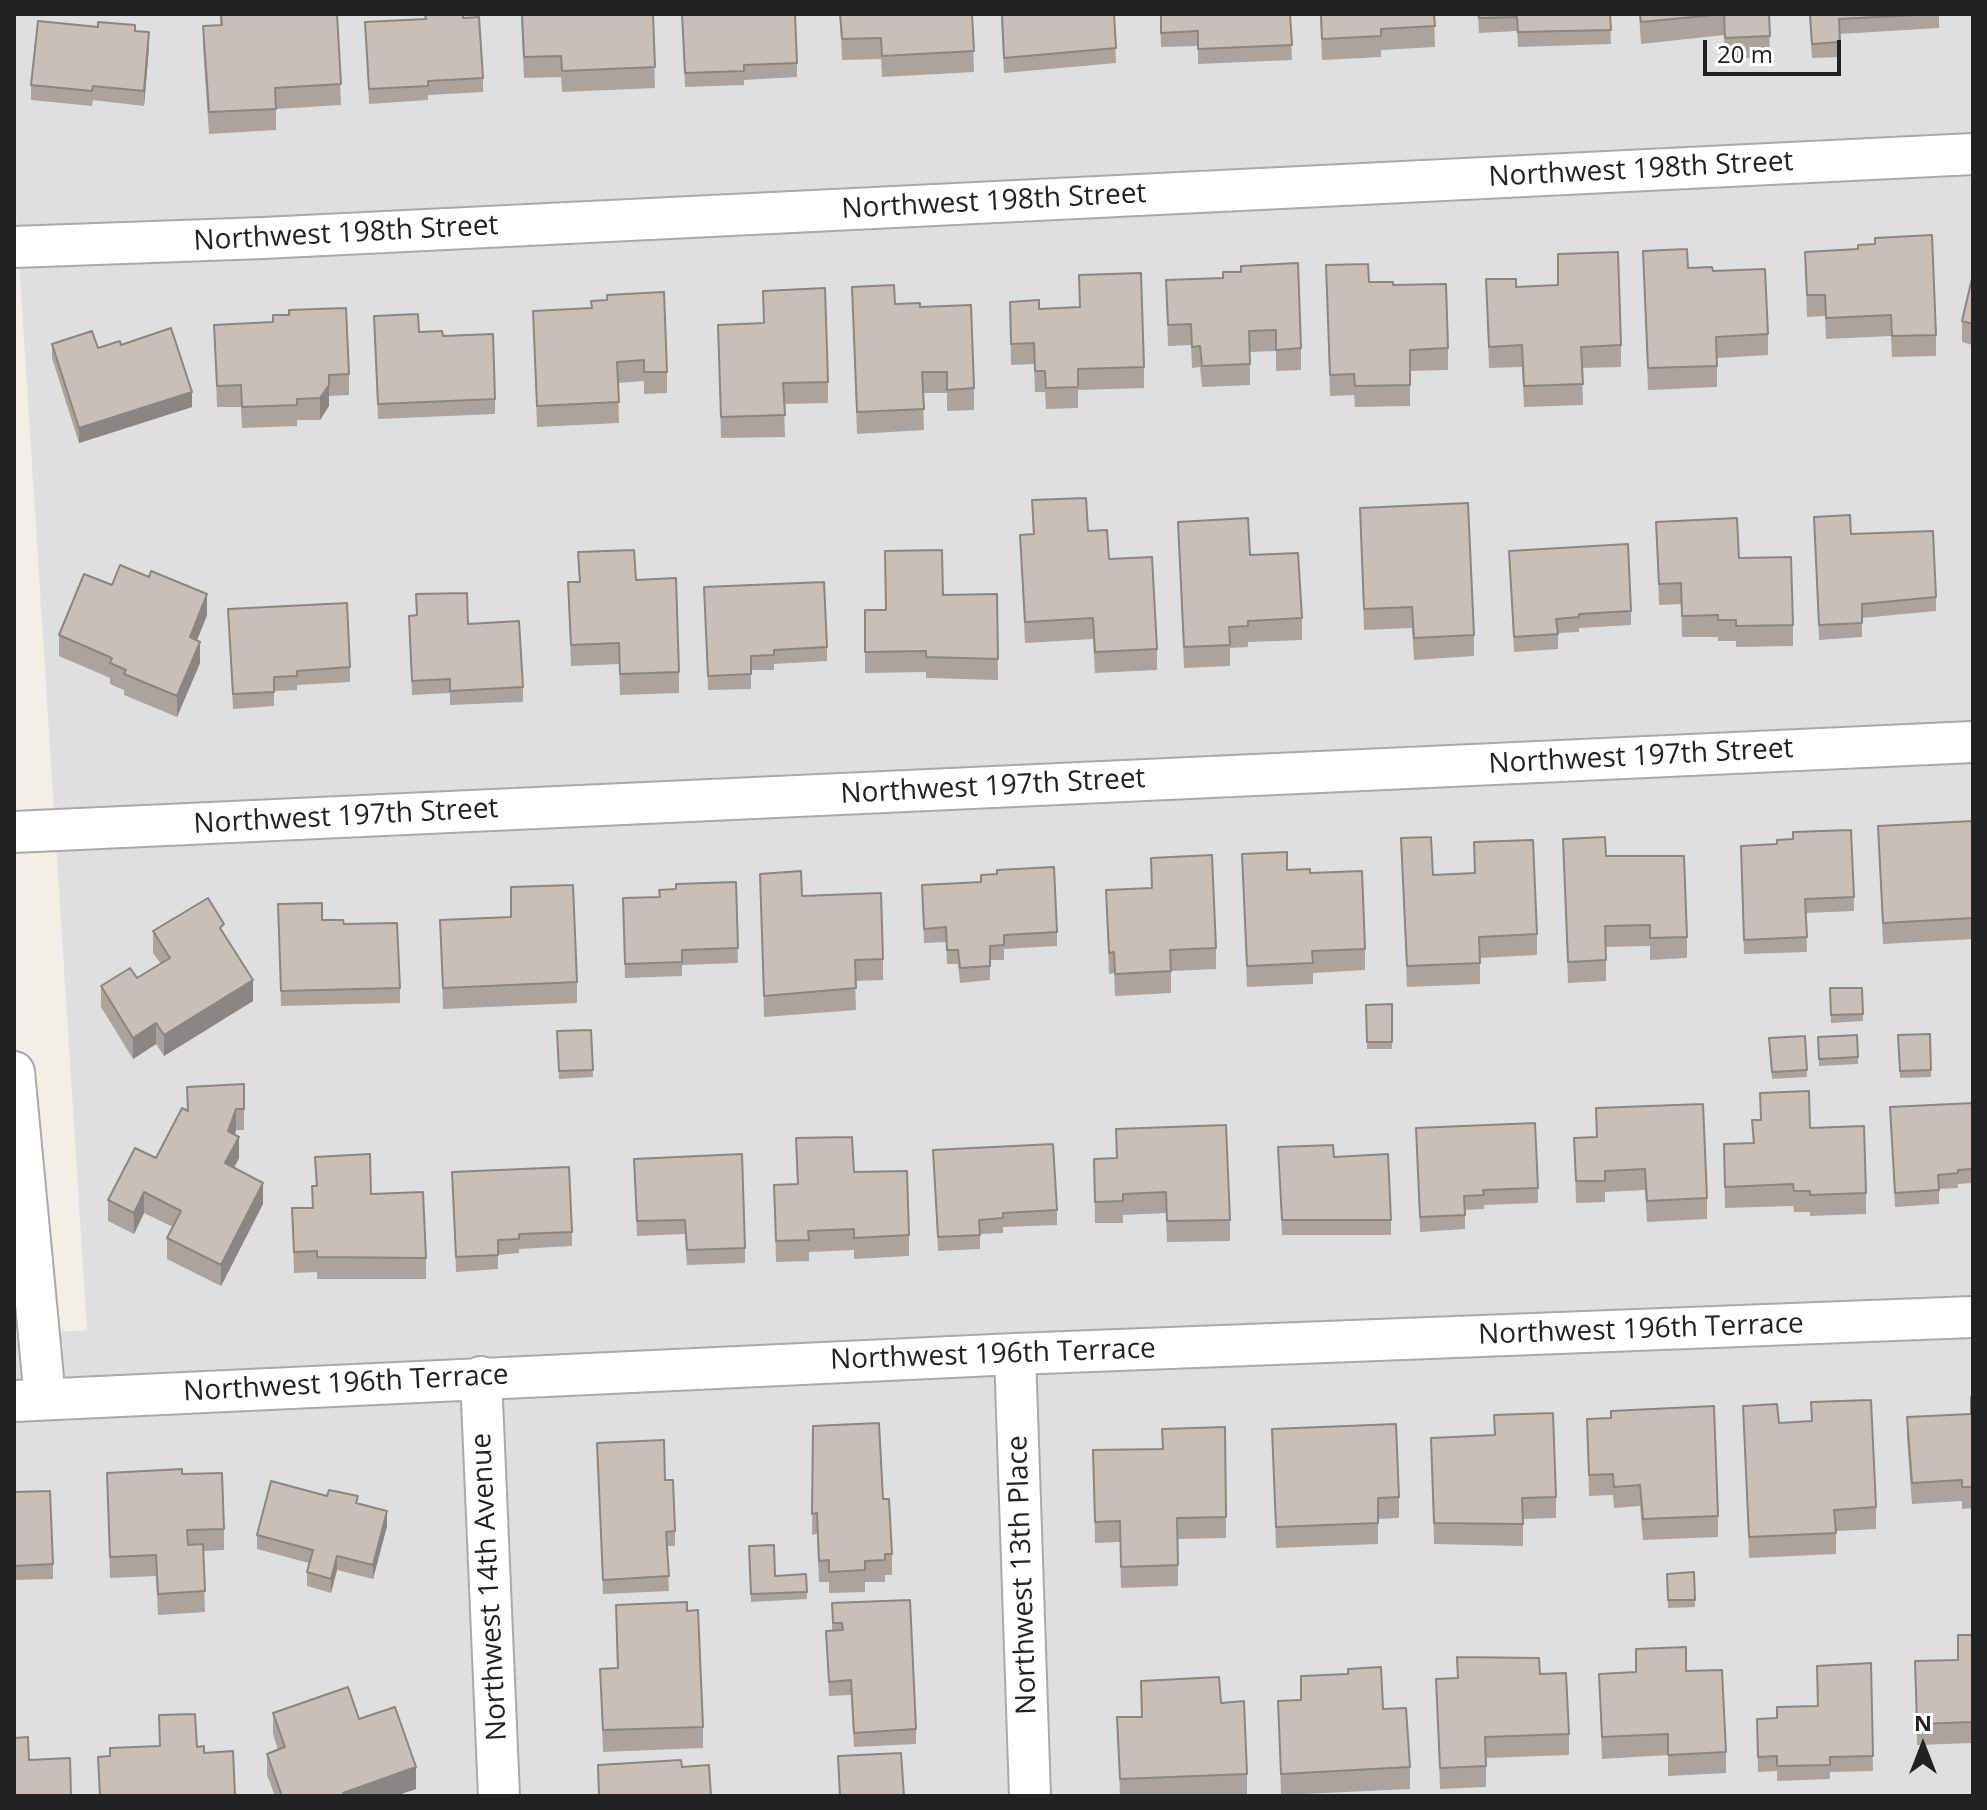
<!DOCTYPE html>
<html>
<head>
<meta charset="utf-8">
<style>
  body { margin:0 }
  #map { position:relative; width:1987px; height:1810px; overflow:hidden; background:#f2efe9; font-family:"Open Sans",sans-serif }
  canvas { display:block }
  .frame { position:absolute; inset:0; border:16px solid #222; pointer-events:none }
  .north { position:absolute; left:1883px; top:1706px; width:80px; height:80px; -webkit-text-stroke:6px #fff; paint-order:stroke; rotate:0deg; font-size:22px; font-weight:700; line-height:32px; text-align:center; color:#222 }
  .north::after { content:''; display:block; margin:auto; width:28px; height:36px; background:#222; clip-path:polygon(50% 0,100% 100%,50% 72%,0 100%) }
  .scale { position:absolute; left:1703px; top:40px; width:138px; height:36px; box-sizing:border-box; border:4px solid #222; border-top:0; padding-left:10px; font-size:24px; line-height:28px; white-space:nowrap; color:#222; -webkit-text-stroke:6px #fff; paint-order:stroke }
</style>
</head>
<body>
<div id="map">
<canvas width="1987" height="1810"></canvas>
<div class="frame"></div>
<div class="north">N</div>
<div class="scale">20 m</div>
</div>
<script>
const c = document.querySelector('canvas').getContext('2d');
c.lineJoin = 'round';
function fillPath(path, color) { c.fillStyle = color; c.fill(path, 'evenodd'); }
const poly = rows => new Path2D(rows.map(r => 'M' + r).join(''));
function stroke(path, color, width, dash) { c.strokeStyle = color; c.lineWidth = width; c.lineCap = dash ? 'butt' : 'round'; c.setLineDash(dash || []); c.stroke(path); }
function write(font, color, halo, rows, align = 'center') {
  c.font = font + ' "Open Sans",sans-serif'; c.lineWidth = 6; c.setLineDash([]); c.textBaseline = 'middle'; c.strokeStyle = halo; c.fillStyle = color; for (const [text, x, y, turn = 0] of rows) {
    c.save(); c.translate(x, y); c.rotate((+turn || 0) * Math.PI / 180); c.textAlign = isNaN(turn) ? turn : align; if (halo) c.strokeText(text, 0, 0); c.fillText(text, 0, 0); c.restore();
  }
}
fillPath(poly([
  [14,14,1973,14,1973,1796,14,1796,14,1335,87,1330,14,181]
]), '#e0dfdf');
const minor = poly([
  [14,247,263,238,1973,154],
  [14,832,1973,742],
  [14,1072,45,1399],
  [1015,1354,1030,1796],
  [481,1377,499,1796],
  [14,1401,1015,1354,1973,1317]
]);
stroke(minor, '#a9a9a9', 44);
stroke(minor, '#fff', 40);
fillPath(poly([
  [220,14,337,14,341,105,276,109,276,130,209,134,203,47,203,26,220,25],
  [521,14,653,14,655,88,562,92,561,77,524,78],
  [682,14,797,63,797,77,744,80,744,85,685,87],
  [840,14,972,14,974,72,882,77,881,59,842,60],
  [1001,14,1114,14,1116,63,1004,73],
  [1160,14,1290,14,1292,60,1198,64,1198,46,1161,47],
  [1320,14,1434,14,1435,47,1381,50,1381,57,1322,60],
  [1478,14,1610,14,1611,44,1518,47,1517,31,1479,33],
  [1639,14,1769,14,1770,57,1725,59,1724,35,1641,44],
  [1809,14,1939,14,1939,28,1840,34,1840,57,1812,58],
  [365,22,483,78,483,92,428,95,428,100,369,104],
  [135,31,149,47,144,106,93,100,92,106,31,100,31,85],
  [1875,238,1936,335,1936,356,1892,357,1891,336,1826,339,1825,316,1807,317,1805,252,1858,249,1875,244],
  [1643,251,1688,268,1713,271,1768,334,1768,355,1717,358,1717,387,1648,390],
  [1326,265,1369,282,1393,285,1448,348,1448,370,1410,371,1410,406,1355,407,1354,395,1330,396],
  [1223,272,1301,348,1301,370,1276,371,1276,351,1250,352,1250,385,1202,387,1200,367,1192,368,1191,345,1168,346,1166,280,1223,278],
  [1973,274,1973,367,1972,345,1962,342,1962,321],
  [1079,275,1144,367,1144,388,1078,390,1078,408,1046,409,1045,392,1035,392,1034,364,1011,365,1010,302,1039,309,1079,307],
  [1486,279,1516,287,1621,345,1621,367,1582,368,1583,405,1524,407,1522,367,1489,368],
  [852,287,895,304,920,307,974,388,974,410,947,411,947,393,923,393,924,430,857,434],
  [591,301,667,372,667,393,644,394,644,381,618,383,619,423,537,427,533,311,591,309],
  [214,325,349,374,349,395,329,396,329,406,320,420,297,420,297,426,242,428,241,407,217,407],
  [718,325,828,382,828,403,784,404,785,437,721,438],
  [374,330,419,332,443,336,495,399,495,414,378,419],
  [52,344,98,348,121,345,192,407,79,443,52,358],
  [1032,500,1088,531,1109,559,1157,649,1157,670,1095,673,1093,639,1025,643,1020,535,1033,534],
  [1360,508,1474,635,1474,656,1414,660,1412,628,1364,630],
  [1814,517,1851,534,1936,597,1936,611,1862,618,1862,637,1819,640],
  [1178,522,1250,555,1302,618,1302,640,1248,642,1248,647,1230,648,1230,666,1184,668],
  [1656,522,1739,558,1793,625,1793,646,1736,647,1736,641,1718,641,1718,637,1682,637,1681,604,1659,605],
  [1509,551,1631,611,1631,625,1579,628,1579,632,1558,633,1558,649,1514,652],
  [578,552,636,580,679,672,679,693,620,695,619,664,571,666,568,582,579,582],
  [112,585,207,615,197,640,200,663,177,717,124,695,124,690,110,684,110,678,59,656,59,635],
  [704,587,827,647,827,661,774,664,774,670,751,670,751,689,708,690],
  [997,594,998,680,926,678,926,672,865,673,865,610,886,610,943,595],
  [228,609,350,667,350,682,297,685,297,690,274,691,274,706,233,709],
  [409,616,468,624,523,687,523,702,450,705,450,693,412,695],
  [1973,821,1973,939,1883,944,1878,826],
  [1401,838,1433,875,1474,873,1474,842,1537,934,1537,955,1480,958,1480,984,1407,987],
  [1563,839,1606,856,1687,937,1687,958,1650,960,1650,946,1606,947,1606,981,1568,983],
  [1242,854,1287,870,1310,873,1365,949,1365,970,1313,973,1313,984,1247,987],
  [1151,858,1216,948,1216,969,1171,971,1171,993,1115,996,1114,973,1109,974,1106,890,1151,888],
  [1741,860,1854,897,1854,911,1806,913,1807,952,1744,954],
  [760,874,802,896,883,959,883,980,855,981,856,1010,764,1017],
  [997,874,1057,932,1057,946,1004,949,1004,960,990,960,990,980,960,983,958,964,947,964,946,942,924,943,922,885,981,882],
  [736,882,738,963,682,965,682,976,625,978,623,898,659,897,659,890],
  [278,904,322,920,344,924,400,988,400,1003,281,1006],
  [440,920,577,982,577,1003,443,1009],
  [153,931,224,934,253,1001,164,1056,156,1044,133,1059,101,1007,101,986,137,978,161,964,153,953],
  [1830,988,1862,988,1863,1021,1831,1023],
  [1392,1004,1392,1049,1367,1049,1366,1005],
  [591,1030,593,1077,559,1079,557,1031],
  [1930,1034,1931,1077,1900,1078,1898,1035],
  [1857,1035,1858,1064,1819,1066,1818,1037],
  [1805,1036,1807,1077,1772,1079,1769,1038],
  [244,1084,244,1130,236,1130,235,1135,239,1158,234,1168,263,1204,221,1286,167,1259,167,1238,173,1227,144,1213,134,1234,108,1221,108,1200,156,1158,187,1111,187,1087],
  [1973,1103,1973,1183,1958,1184,1958,1188,1939,1189,1939,1204,1895,1207,1890,1107],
  [1752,1120,1810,1128,1866,1193,1866,1214,1810,1216,1810,1212,1794,1212,1793,1206,1725,1208,1724,1144,1753,1143],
  [1416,1128,1538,1188,1538,1203,1484,1205,1484,1209,1465,1210,1465,1229,1420,1232],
  [796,1138,854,1172,909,1235,909,1256,854,1259,854,1250,809,1252,809,1261,776,1262,774,1185,797,1184],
  [1574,1138,1707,1198,1707,1219,1647,1222,1645,1190,1605,1192,1605,1202,1576,1203],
  [1278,1147,1334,1157,1391,1220,1391,1235,1282,1235],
  [933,1150,1057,1210,1057,1225,1003,1227,1003,1233,980,1234,980,1249,938,1251],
  [315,1157,371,1194,426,1258,426,1279,317,1279,317,1272,294,1273,292,1208,312,1208,312,1186,316,1186],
  [634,1159,745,1248,745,1263,687,1265,685,1234,637,1236],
  [1094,1159,1230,1220,1230,1241,1167,1242,1166,1213,1123,1215,1123,1223,1095,1223],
  [452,1172,572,1232,572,1246,519,1249,519,1253,498,1255,498,1269,456,1272],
  [1971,1397,1973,1397,1973,1508,1962,1509,1962,1501,1912,1504,1907,1439,1907,1417,1971,1414],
  [1811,1402,1876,1507,1876,1529,1836,1531,1836,1554,1749,1558,1743,1406,1779,1423,1811,1421],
  [1494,1415,1556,1497,1556,1518,1523,1519,1523,1546,1434,1544,1431,1438,1494,1435],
  [1587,1419,1718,1516,1718,1537,1643,1540,1640,1506,1614,1508,1613,1495,1589,1496],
  [813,1426,883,1499,892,1554,892,1575,885,1575,885,1582,865,1582,865,1592,829,1593,829,1582,819,1582,817,1534,812,1535],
  [1225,1427,1226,1538,1178,1539,1178,1586,1121,1588,1120,1542,1095,1543,1093,1450,1162,1449,1162,1429],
  [1272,1429,1399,1497,1399,1518,1378,1519,1378,1544,1276,1548],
  [597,1443,665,1480,675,1531,675,1546,667,1546,669,1591,603,1594],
  [107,1473,182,1474,224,1529,224,1550,203,1551,205,1612,158,1615,156,1576,110,1578],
  [14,1492,53,1564,53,1579,14,1580],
  [358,1504,387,1526,373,1579,337,1570,331,1593,307,1586,307,1572,309,1563,257,1549,257,1535],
  [749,1546,775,1576,806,1574,807,1599,751,1602],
  [1694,1572,1695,1607,1668,1608,1667,1574],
  [832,1603,916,1729,916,1744,854,1747,851,1695,829,1696,826,1631,832,1631],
  [616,1605,703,1727,703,1748,603,1752,600,1669,617,1668],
  [1973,1635,1973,1743,1917,1745,1915,1661,1958,1660],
  [1636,1649,1686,1671,1726,1752,1726,1773,1668,1776,1668,1755,1602,1759,1599,1674,1636,1672],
  [1457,1657,1540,1674,1569,1734,1569,1755,1486,1758,1486,1787,1440,1789,1436,1679,1457,1678],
  [1871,1663,1873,1771,1830,1772,1830,1779,1777,1781,1777,1771,1758,1772,1757,1719,1777,1718,1818,1706],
  [1301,1676,1410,1767,1410,1789,1281,1795,1278,1701,1301,1700],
  [1141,1681,1221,1703,1247,1774,1247,1795,1120,1796,1117,1717,1141,1717],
  [273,1713,359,1719,416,1789,395,1796,275,1796,267,1775,267,1754,278,1750,273,1734]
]), '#aba49e');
fillPath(poly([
  [149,32,149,47,144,106,144,91],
  [329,385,329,406,320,420,320,398],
  [192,392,192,407,79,443,79,428],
  [207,594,207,615,190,658,190,637],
  [200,642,200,663,177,717,177,696],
  [253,980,253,1001,164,1056,164,1035],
  [156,1023,156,1044,133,1059,133,1038],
  [236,1109,236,1130,228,1153,228,1131],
  [239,1137,239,1158,225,1184,225,1163],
  [263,1183,263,1204,221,1286,221,1265],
  [144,1192,144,1213,134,1234,134,1213],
  [387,1511,387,1526,373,1579,373,1565],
  [337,1556,337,1570,331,1593,331,1579],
  [416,1767,416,1789,395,1796,343,1796,343,1793]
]), '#8b8681');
const building = poly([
  [221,14,337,14,341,84,275,88,276,109,209,112,203,26,222,25,221,14],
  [463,14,463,18,479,17,483,78,428,81,428,86,369,89,365,22,426,19,425,15,463,14],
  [522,14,653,14,655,67,562,71,561,56,524,57,522,14],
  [682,14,795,14,797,63,744,65,744,71,685,73,682,14],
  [840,14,972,14,974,51,882,56,881,38,842,39,840,14],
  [1002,14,1114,14,1116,48,1004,58,1002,14],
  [1161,14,1290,14,1292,45,1198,49,1198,31,1161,33,1161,14],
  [1321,14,1434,14,1435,26,1381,29,1381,36,1322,39,1321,14],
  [1478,14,1610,14,1611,30,1518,32,1517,17,1479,18,1478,14],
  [1640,14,1724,14,1641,22,1640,14],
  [1724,14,1769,14,1770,36,1725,38,1724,14],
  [1810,14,1934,14,1839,19,1840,42,1812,44,1810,14],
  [38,21,98,27,98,22,135,25,135,31,149,32,144,91,93,86,92,91,31,85,38,21],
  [1932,235,1936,335,1892,336,1891,315,1826,318,1825,295,1807,295,1805,252,1858,249,1858,245,1875,244,1875,238,1932,235],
  [1687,249,1688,268,1712,267,1713,271,1765,269,1768,334,1716,337,1717,366,1648,368,1643,251,1687,249],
  [1618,252,1621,345,1581,347,1583,384,1524,386,1522,345,1489,347,1486,279,1516,279,1516,287,1558,285,1558,254,1618,252],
  [1298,263,1301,348,1276,350,1276,330,1249,331,1250,364,1202,366,1200,346,1192,347,1191,324,1168,325,1166,280,1223,278,1223,272,1241,272,1241,266,1298,263],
  [1368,264,1369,282,1393,282,1393,285,1446,284,1448,348,1410,350,1410,385,1355,386,1354,374,1330,375,1326,265,1368,264],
  [1141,273,1144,367,1078,369,1078,387,1046,388,1045,371,1035,371,1034,343,1011,344,1010,302,1039,300,1039,309,1080,307,1079,275,1141,273],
  [1973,274,1973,324,1962,321,1973,274],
  [894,285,895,304,920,303,920,307,971,305,974,388,947,390,947,372,922,372,924,409,857,412,852,287,894,285],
  [825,288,828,382,783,383,785,415,721,417,718,325,764,323,763,291,825,288],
  [664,292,667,372,644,372,644,360,617,362,619,402,537,406,533,311,592,308,591,301,607,300,607,295,664,292],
  [346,308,349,374,329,375,329,385,320,398,297,399,297,405,242,407,241,385,217,386,214,325,273,322,273,315,289,315,289,310,346,308],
  [418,314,419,332,442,331,443,336,493,334,495,399,378,404,374,316,418,314],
  [171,328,192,392,79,428,52,344,92,331,98,348,120,341,121,345,171,328],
  [1086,498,1088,531,1107,530,1109,559,1152,557,1157,649,1095,652,1093,618,1025,622,1020,535,1034,534,1032,500,1086,498],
  [1468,503,1474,635,1414,638,1412,607,1364,609,1360,508,1468,503],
  [1850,515,1851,534,1933,531,1936,597,1862,604,1862,623,1819,625,1814,517,1850,515],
  [1248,518,1250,555,1298,553,1302,618,1248,621,1248,626,1229,627,1230,645,1184,647,1178,522,1248,518],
  [1737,518,1739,558,1791,557,1793,625,1736,626,1736,620,1718,620,1718,615,1682,616,1681,583,1659,584,1656,522,1737,518],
  [1628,544,1631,611,1579,614,1579,617,1556,619,1558,634,1514,637,1509,551,1628,544],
  [634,550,636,580,676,578,679,672,620,674,619,643,571,645,568,582,580,582,578,552,634,550],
  [942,550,943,595,997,594,998,659,926,657,926,651,865,652,865,610,886,610,885,551,942,550],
  [120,565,149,577,151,571,207,594,190,637,200,642,177,696,124,674,126,670,110,663,112,658,59,635,84,574,112,585,120,565],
  [824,582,827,647,774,650,774,655,751,656,751,674,708,676,704,587,824,582],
  [467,593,468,624,519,621,523,687,450,691,450,679,412,681,409,616,417,615,416,594,467,593],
  [347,603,350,667,297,671,297,676,274,677,274,692,233,694,228,609,347,603],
  [1973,821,1973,918,1883,923,1878,826,1973,821],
  [1851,830,1854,897,1805,899,1807,937,1744,940,1741,846,1777,844,1777,840,1793,839,1793,832,1851,830],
  [1431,837,1433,875,1475,873,1474,842,1533,840,1537,934,1479,937,1480,963,1407,966,1401,838,1431,837],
  [1605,837,1606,856,1684,856,1687,937,1650,938,1650,925,1605,926,1606,960,1568,962,1563,839,1605,837],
  [1287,852,1287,870,1310,869,1310,873,1362,871,1365,949,1312,951,1313,963,1247,966,1242,854,1287,852],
  [1212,855,1216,948,1170,950,1171,971,1115,974,1114,952,1109,953,1106,890,1152,888,1151,858,1212,855],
  [1054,867,1057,932,1004,935,1004,945,990,946,990,966,960,968,958,950,947,950,946,927,924,929,922,885,981,882,981,875,997,874,997,870,1054,867],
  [801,871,802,896,881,893,883,959,855,960,856,988,764,996,760,874,801,871],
  [736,882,738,948,682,950,682,962,625,964,623,898,660,897,659,890,676,889,676,884,736,882],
  [573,885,577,982,443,988,440,920,511,917,511,887,573,885],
  [208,898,224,924,220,928,253,980,164,1035,156,1023,133,1038,101,986,130,968,137,978,170,958,153,931,208,898],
  [322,903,322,920,343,920,344,924,397,923,400,988,281,991,278,904,322,903],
  [1830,988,1862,988,1863,1014,1831,1015,1830,988],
  [1392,1004,1392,1042,1367,1042,1366,1005,1392,1004],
  [591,1030,593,1070,559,1071,557,1031,591,1030],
  [1930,1034,1931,1070,1900,1071,1898,1035,1930,1034],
  [1857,1035,1858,1057,1819,1059,1818,1037,1857,1035],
  [1805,1036,1807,1070,1772,1072,1769,1038,1805,1036],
  [244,1084,244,1109,236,1109,228,1131,239,1137,225,1163,263,1183,221,1265,167,1238,181,1211,144,1192,134,1213,108,1200,135,1148,156,1158,182,1108,188,1111,187,1087,244,1084],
  [1809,1091,1810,1128,1864,1126,1866,1193,1810,1195,1810,1191,1794,1191,1793,1184,1725,1187,1724,1144,1754,1143,1752,1120,1761,1120,1760,1093,1809,1091],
  [1973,1103,1973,1169,1958,1170,1958,1173,1938,1175,1939,1190,1895,1193,1890,1107,1973,1103],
  [1703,1104,1707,1198,1647,1201,1645,1169,1605,1171,1605,1181,1576,1181,1574,1138,1597,1137,1596,1108,1703,1104],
  [1535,1123,1538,1188,1483,1190,1484,1195,1464,1196,1465,1215,1420,1217,1416,1128,1535,1123],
  [1226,1125,1230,1220,1167,1221,1166,1192,1123,1194,1123,1201,1095,1202,1094,1159,1117,1158,1116,1129,1226,1125],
  [852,1137,854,1172,907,1171,909,1235,854,1238,854,1229,808,1231,809,1240,776,1241,774,1185,798,1184,796,1138,852,1137],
  [1053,1144,1057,1210,1003,1213,1003,1218,979,1220,980,1235,938,1237,933,1150,1053,1144],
  [1333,1145,1334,1157,1388,1154,1391,1220,1282,1220,1278,1147,1333,1145],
  [370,1154,371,1194,423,1192,426,1258,317,1257,317,1251,294,1252,292,1208,313,1208,312,1186,317,1186,315,1157,370,1154],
  [742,1154,745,1248,687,1250,685,1220,637,1221,634,1159,742,1154],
  [569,1167,572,1232,519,1234,519,1239,498,1240,498,1255,456,1257,452,1172,569,1167],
  [1971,1397,1973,1397,1973,1487,1962,1487,1962,1480,1912,1483,1907,1417,1971,1414,1971,1397],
  [1871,1400,1876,1507,1834,1510,1836,1533,1749,1537,1743,1406,1777,1404,1779,1423,1812,1421,1811,1402,1871,1400],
  [1714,1406,1718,1516,1643,1519,1640,1485,1614,1487,1613,1474,1589,1475,1587,1419,1611,1418,1611,1411,1714,1406],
  [1553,1413,1556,1497,1522,1498,1523,1524,1434,1523,1431,1438,1495,1435,1494,1415,1553,1413],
  [879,1423,883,1499,889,1499,892,1554,885,1554,885,1560,865,1561,865,1570,829,1572,829,1560,819,1561,817,1513,812,1514,813,1426,879,1423],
  [1396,1424,1399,1497,1378,1498,1378,1523,1276,1527,1272,1429,1396,1424],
  [1225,1427,1226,1517,1177,1518,1178,1565,1121,1567,1120,1521,1095,1522,1093,1450,1163,1449,1162,1429,1225,1427],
  [664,1440,665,1480,673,1480,675,1531,666,1532,669,1576,603,1580,597,1443,664,1440],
  [182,1469,182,1474,222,1473,224,1529,187,1530,188,1545,203,1544,205,1591,158,1594,156,1555,110,1557,107,1473,182,1469],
  [271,1481,327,1496,329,1490,358,1496,356,1503,387,1511,373,1565,337,1556,331,1579,307,1572,313,1550,257,1535,271,1481],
  [50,1491,53,1564,14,1566,14,1492,50,1491],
  [774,1545,775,1576,806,1574,807,1592,751,1594,749,1546,774,1545],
  [1694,1572,1695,1600,1668,1600,1667,1574,1694,1572],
  [910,1600,916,1729,854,1733,851,1680,829,1682,826,1631,843,1630,842,1623,833,1623,832,1603,910,1600],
  [687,1602,687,1611,698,1610,703,1727,603,1730,600,1669,618,1668,616,1605,687,1602],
  [1958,1635,1973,1635,1973,1722,1917,1724,1915,1661,1958,1660,1958,1635],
  [1686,1647,1686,1671,1722,1670,1726,1752,1668,1755,1668,1734,1602,1737,1599,1674,1636,1672,1636,1649,1686,1647],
  [1457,1657,1539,1658,1540,1674,1566,1673,1569,1734,1485,1737,1486,1766,1440,1768,1436,1679,1458,1678,1457,1657],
  [1871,1663,1873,1756,1830,1757,1830,1765,1777,1766,1777,1756,1758,1757,1757,1719,1777,1718,1777,1707,1818,1706,1817,1666,1871,1663],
  [1381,1667,1383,1709,1406,1708,1410,1767,1281,1774,1278,1701,1301,1700,1301,1676,1348,1674,1348,1669,1381,1667],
  [1219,1677,1221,1703,1244,1701,1247,1774,1120,1779,1117,1717,1142,1717,1141,1681,1219,1677],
  [348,1687,359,1719,395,1707,416,1767,343,1793,344,1796,282,1796,267,1754,285,1747,273,1713,348,1687],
  [195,1714,197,1747,204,1746,204,1753,233,1751,235,1796,100,1796,98,1757,110,1756,110,1748,160,1746,159,1715,195,1714],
  [28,1737,29,1760,70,1758,71,1796,14,1796,14,1738,28,1737],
  [901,1753,904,1796,840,1796,838,1756,901,1753],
  [681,1760,682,1767,709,1765,711,1796,599,1796,598,1765,681,1760]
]);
fillPath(building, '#c7bfb8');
stroke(building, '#8b8681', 2);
write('28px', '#222', '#fff', [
  ["Northwest 198th Street",1641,170,-3],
  ["Northwest 198th Street",994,202,-3],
  ["Northwest 198th Street",346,234,-3],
  ["Northwest 197th Street",1641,757,-3],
  ["Northwest 197th Street",993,787,-3],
  ["Northwest 197th Street",346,817,-3],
  ["Northwest 196th Terrace",1641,1330,-2],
  ["Northwest 196th Terrace",993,1355,-2],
  ["Northwest 196th Terrace",346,1384,-3],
  ["Northwest 13th Place",1023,1575,-92],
  ["Northwest 14th Avenue",490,1587,-93]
]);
</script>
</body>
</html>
